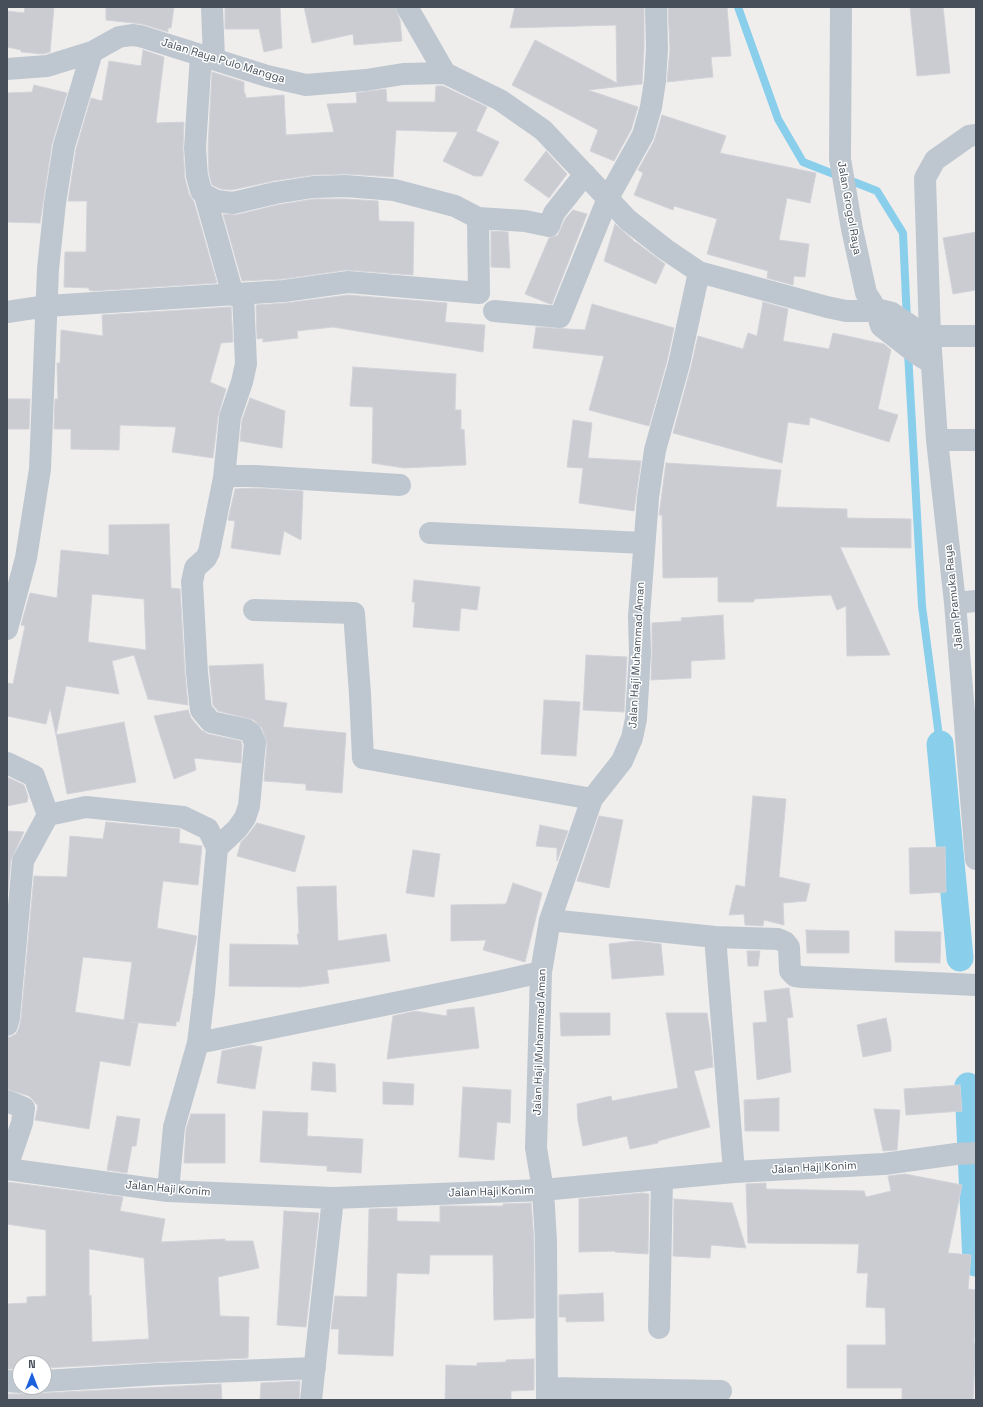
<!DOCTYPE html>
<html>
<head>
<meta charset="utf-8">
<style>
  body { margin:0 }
  #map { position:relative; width:983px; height:1407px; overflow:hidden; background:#f0eeed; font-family:"Space Grotesk",sans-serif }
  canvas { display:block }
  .frame { position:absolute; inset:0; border:8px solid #464f5a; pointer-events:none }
  .north { position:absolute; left:12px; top:1355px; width:40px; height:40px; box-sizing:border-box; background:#fff; border:1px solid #b5b9bd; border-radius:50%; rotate:0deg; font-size:11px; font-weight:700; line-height:16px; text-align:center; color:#464f5a }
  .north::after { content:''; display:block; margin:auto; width:14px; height:18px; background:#1b60dc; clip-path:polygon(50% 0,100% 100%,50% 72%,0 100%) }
</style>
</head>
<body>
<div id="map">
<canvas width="983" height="1407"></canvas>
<div class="frame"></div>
<div class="north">N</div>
</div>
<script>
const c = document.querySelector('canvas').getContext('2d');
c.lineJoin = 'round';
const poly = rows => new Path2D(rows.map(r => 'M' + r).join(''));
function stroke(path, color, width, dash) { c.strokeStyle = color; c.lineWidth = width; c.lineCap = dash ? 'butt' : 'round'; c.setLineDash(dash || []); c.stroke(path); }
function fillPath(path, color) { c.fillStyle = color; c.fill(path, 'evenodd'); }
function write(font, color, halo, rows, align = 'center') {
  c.font = font + ' "Space Grotesk",sans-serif'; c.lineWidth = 3; c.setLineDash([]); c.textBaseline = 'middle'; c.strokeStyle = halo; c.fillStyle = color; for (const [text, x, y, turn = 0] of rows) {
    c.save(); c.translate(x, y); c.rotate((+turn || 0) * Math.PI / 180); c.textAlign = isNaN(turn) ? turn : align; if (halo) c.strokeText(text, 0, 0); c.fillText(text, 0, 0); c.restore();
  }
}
stroke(poly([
  [738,7,778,119,803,162,877,191,903,233,907,321],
  [908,352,922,606,940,744]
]), '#89ceea', 8);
stroke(poly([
  [940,744,960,958],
  [968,1086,976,1263]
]), '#89ceea', 27);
const building = poly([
  [25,7,54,7,50,52,43,54,21,52,21,50,7,47,7,11,24,13,25,7],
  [106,7,174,7,171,28,168,28,168,32,142,24,106,20,106,7],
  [225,7,280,7,282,48,264,52,259,29,225,29,225,7],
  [304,7,395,7,400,20,402,41,354,45,353,34,312,43,304,7],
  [515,7,644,7,644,49,642,84,588,90,638,107,631,130,614,161,590,151,598,130,512,85,535,40,617,83,616,25,510,28,515,7],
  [668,7,727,7,731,56,711,57,713,77,667,82,670,49,668,7],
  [910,7,943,7,950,73,917,76,910,7],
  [143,50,164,57,156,123,184,122,183,149,185,179,189,194,194,202,217,283,93,291,89,290,89,288,64,287,65,252,86,252,87,201,68,201,76,149,91,98,102,101,109,61,141,66,143,50],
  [212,72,244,82,244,93,245,93,246,98,284,95,286,135,334,132,327,104,357,103,356,93,386,89,387,102,435,102,436,86,443,86,487,107,476,131,499,142,482,176,474,176,443,161,458,132,396,130,393,177,347,174,313,175,273,181,232,190,221,189,212,185,209,174,208,148,212,72],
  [34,85,67,93,52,144,40,223,7,222,7,93,32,92,34,85],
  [662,115,726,136,720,153,816,173,810,203,787,198,779,240,809,244,805,277,794,276,793,285,767,278,768,271,707,254,717,219,674,206,673,210,634,195,643,173,638,170,654,141,662,115],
  [546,151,567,174,549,198,524,180,546,151],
  [314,199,346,199,378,201,379,221,414,222,413,275,346,270,283,279,242,281,223,214,236,215,277,205,314,199],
  [573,210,587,214,552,304,550,304,525,294,549,238,558,235,565,219,573,210],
  [615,224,633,240,633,241,637,243,665,264,656,284,604,261,615,224],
  [491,231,508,232,510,268,491,267,491,231],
  [976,232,976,290,953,294,943,238,976,232],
  [348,295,447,303,445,322,485,325,483,352,333,327,297,331,298,338,263,342,263,338,257,339,256,305,286,303,348,295],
  [763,302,788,309,783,341,829,349,833,333,884,344,891,350,878,409,898,415,889,442,810,417,809,425,788,422,782,463,673,433,691,367,698,336,743,349,748,333,757,336,763,302],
  [592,304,674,328,667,361,649,426,589,410,604,356,533,348,536,327,585,330,592,304],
  [231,307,233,342,221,343,210,382,226,389,218,416,213,458,172,452,176,427,120,425,119,450,71,449,71,429,54,429,55,399,58,399,57,363,60,363,61,330,103,336,102,315,231,307],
  [353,367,456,374,455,410,461,410,461,430,464,429,466,465,404,468,372,463,373,407,350,406,353,367],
  [250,398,285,411,282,448,240,441,242,420,250,398],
  [7,399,30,399,29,429,7,429,7,399],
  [573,420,592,423,588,458,641,461,634,511,579,503,583,468,567,467,573,420],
  [666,463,781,470,776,507,847,509,847,518,911,519,911,548,840,547,890,655,847,656,846,606,837,610,831,595,754,599,754,602,718,602,718,577,663,578,662,515,659,515,666,463],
  [255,488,303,491,301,540,284,531,280,555,231,548,235,521,228,520,235,489,255,488],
  [169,524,171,588,180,589,185,674,188,705,148,699,134,655,112,661,119,694,66,686,56,735,50,708,46,724,7,716,7,683,13,684,25,626,21,625,22,621,30,593,57,598,61,550,109,555,109,525,169,524],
  [92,594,144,599,146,650,88,642,92,594],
  [414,580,480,587,477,610,461,608,459,631,413,627,415,602,412,602,414,580],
  [723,615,725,659,691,661,691,678,651,680,652,654,652,623,682,621,681,618,723,615],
  [586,655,627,657,624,712,583,710,586,655],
  [263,664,265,700,287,703,283,727,346,733,342,793,306,790,306,784,264,781,267,744,262,728,254,720,218,711,213,705,209,666,263,664],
  [544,700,580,702,576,756,541,754,544,700],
  [188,710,191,718,201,730,208,734,241,741,242,745,241,763,194,758,196,770,174,779,154,716,188,710],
  [124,722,136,782,67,794,56,735,124,722],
  [7,777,24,785,28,797,27,802,7,806,7,777],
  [753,796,786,799,779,877,810,884,806,901,783,903,784,925,764,920,763,926,745,925,744,914,729,915,736,885,745,887,753,796],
  [599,816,623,820,609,888,577,881,599,816],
  [106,822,180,829,179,843,202,846,198,885,163,881,157,928,197,936,179,1022,176,1021,176,1026,131,1022,138,1023,130,1066,100,1061,89,1129,35,1120,38,1105,36,1104,33,1100,29,1096,7,1089,7,1037,10,1037,16,1034,19,1028,21,1019,34,876,67,877,70,836,103,839,106,822],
  [83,957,132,962,124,1020,75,1012,83,957],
  [257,823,305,836,295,872,237,856,241,842,247,836,257,823],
  [540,825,568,831,557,861,557,848,536,846,540,825],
  [7,831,24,832,11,860,7,900,7,831],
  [945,847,946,892,910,894,909,848,945,847],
  [413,850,440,854,434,897,406,893,413,850],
  [513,883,542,893,525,962,483,950,486,940,451,941,451,905,506,904,513,883],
  [336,886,338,941,386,934,390,961,327,970,329,983,300,987,229,986,230,944,299,945,297,934,299,934,297,887,336,886],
  [806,930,849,931,849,953,807,953,806,930],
  [895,931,941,932,940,963,895,962,895,931],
  [636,941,661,944,664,975,612,979,609,944,636,941],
  [747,951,760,951,758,966,748,966,747,951],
  [789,988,793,1017,787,1018,791,1072,757,1080,753,1023,767,1022,764,991,789,988],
  [474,1007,479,1048,387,1059,393,1016,415,1011,447,1016,447,1010,474,1007],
  [560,1013,610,1013,610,1035,561,1036,560,1013],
  [666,1013,707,1013,710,1032,713,1067,694,1071,710,1127,658,1141,658,1143,630,1149,627,1136,583,1146,578,1121,577,1104,611,1096,612,1101,678,1088,666,1013],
  [886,1018,891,1042,891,1051,863,1057,857,1025,886,1018],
  [250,1045,262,1047,255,1089,217,1083,222,1051,250,1045],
  [313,1062,335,1064,336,1092,311,1090,313,1062],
  [383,1082,414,1084,413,1105,383,1104,383,1082],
  [960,1085,962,1111,906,1115,904,1089,960,1085],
  [463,1087,511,1090,510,1123,497,1122,494,1160,459,1157,463,1087],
  [779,1098,779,1131,745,1131,744,1100,779,1098],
  [874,1109,900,1110,897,1150,883,1151,874,1109],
  [263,1111,308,1113,307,1136,363,1139,361,1173,327,1171,327,1166,260,1162,263,1111],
  [191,1114,225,1114,225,1163,184,1163,186,1129,191,1114],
  [117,1116,140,1119,136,1146,132,1146,127,1173,107,1170,117,1116],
  [905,1174,962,1185,948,1253,971,1255,968,1289,976,1290,974,1343,976,1343,973,1400,902,1400,902,1388,847,1388,847,1345,886,1345,885,1308,866,1307,868,1273,857,1273,859,1244,748,1243,746,1184,766,1183,766,1189,864,1191,866,1197,891,1191,888,1176,905,1174],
  [7,1182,123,1197,120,1211,165,1219,161,1242,225,1239,225,1241,253,1241,259,1268,218,1277,220,1316,249,1317,248,1358,157,1362,44,1368,44,1363,20,1363,20,1369,7,1369,7,1304,27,1303,27,1297,46,1296,46,1230,7,1224,7,1182],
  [89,1249,144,1258,149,1339,92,1342,91,1295,89,1296,89,1249],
  [642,1193,649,1194,648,1254,615,1252,615,1251,579,1252,579,1199,642,1193],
  [674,1199,732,1203,746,1248,711,1245,710,1258,673,1256,674,1199],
  [531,1203,534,1241,534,1318,494,1320,493,1255,430,1255,429,1274,397,1273,393,1356,338,1354,339,1329,331,1329,335,1296,367,1297,369,1209,397,1208,397,1221,440,1222,440,1206,503,1206,503,1204,531,1203],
  [284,1211,319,1213,306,1327,277,1325,284,1211],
  [603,1293,604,1321,566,1322,566,1317,559,1317,559,1295,603,1293],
  [534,1359,534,1390,511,1391,511,1400,445,1400,446,1365,477,1366,477,1363,506,1362,506,1360,534,1359],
  [300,1381,299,1400,260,1400,261,1383,300,1381],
  [221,1384,222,1400,7,1400,7,1394,19,1394,25,1393,31,1387,33,1387,39,1392,45,1393,221,1384]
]);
fillPath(building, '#caccd2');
stroke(building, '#d1d3d9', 1);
stroke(poly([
  [212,7,214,59],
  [407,7,445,73,500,100,543,130,628,220,665,249,699,272,827,307,846,311,866,311,876,309,892,313,917,330,930,336,976,336],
  [841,7,840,159,852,229,866,293,876,309,881,326,917,354,932,363],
  [201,55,195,148,197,176,201,191,205,195,217,201,233,203,275,193,313,187,346,186,394,190,455,206,478,218,525,221,549,226,554,213,585,174],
  [7,69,47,66,92,52,119,37,132,35,140,36,267,76,306,85,366,80,403,74,445,73],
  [976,135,969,136,935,160,925,178,930,336,937,440,955,603,976,859],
  [205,195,233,295],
  [494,311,560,317,608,198,643,135,651,107,655,81,657,49,656,7],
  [7,312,47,306,284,291,348,282,479,293,478,218],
  [937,440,976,440],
  [224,478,235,476,255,476,400,485],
  [430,533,644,543],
  [955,603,976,601],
  [254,610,354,613,360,694,363,758,592,799],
  [7,629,26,558,40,469,48,269,55,203,64,146,92,52],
  [7,763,34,776,48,815],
  [217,848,237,829,245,818,249,806,255,743,251,733,247,730,211,722,201,710,197,673,192,582,195,568,206,558,209,552,224,478,230,417,242,382,246,364,243,295],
  [550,920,715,937,778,939,785,942,789,947,790,971,795,976,802,977,976,985],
  [715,937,734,1172],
  [7,1025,9,1018,23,861,48,815,86,807,183,817,208,829,217,848,204,993,198,1043],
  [7,1101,24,1108,22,1123,7,1167],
  [7,1169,168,1191,333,1198,543,1190,734,1172,884,1164,956,1154,976,1153],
  [168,1191,174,1127,198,1043,497,982,541,972],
  [659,1328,662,1179],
  [7,1381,20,1382],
  [44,1381,158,1374,315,1368],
  [547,1388,721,1391],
  [311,1400,333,1198],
  [547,1400,546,1241,543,1190,536,1148,541,972,550,920,592,799,622,761,632,738,636,719,640,654,639,616,648,498,655,450,679,364,699,272]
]), '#bec7d0', 22);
write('11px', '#464f5a', '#fff', [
  ["Jalan Raya Pulo Mangga",223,61,17],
  ["Jalan Grogol Raya",849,208,80],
  ["Jalan Pramuka Raya",954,597,-96],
  ["Jalan Haji Muhammad Aman",637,655,-87],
  ["Jalan Haji Muhammad Aman",540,1042,-88],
  ["Jalan Haji Konim",814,1168,-3],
  ["Jalan Haji Konim",168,1189,5],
  ["Jalan Haji Konim",491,1192,-2]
]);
</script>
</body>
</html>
